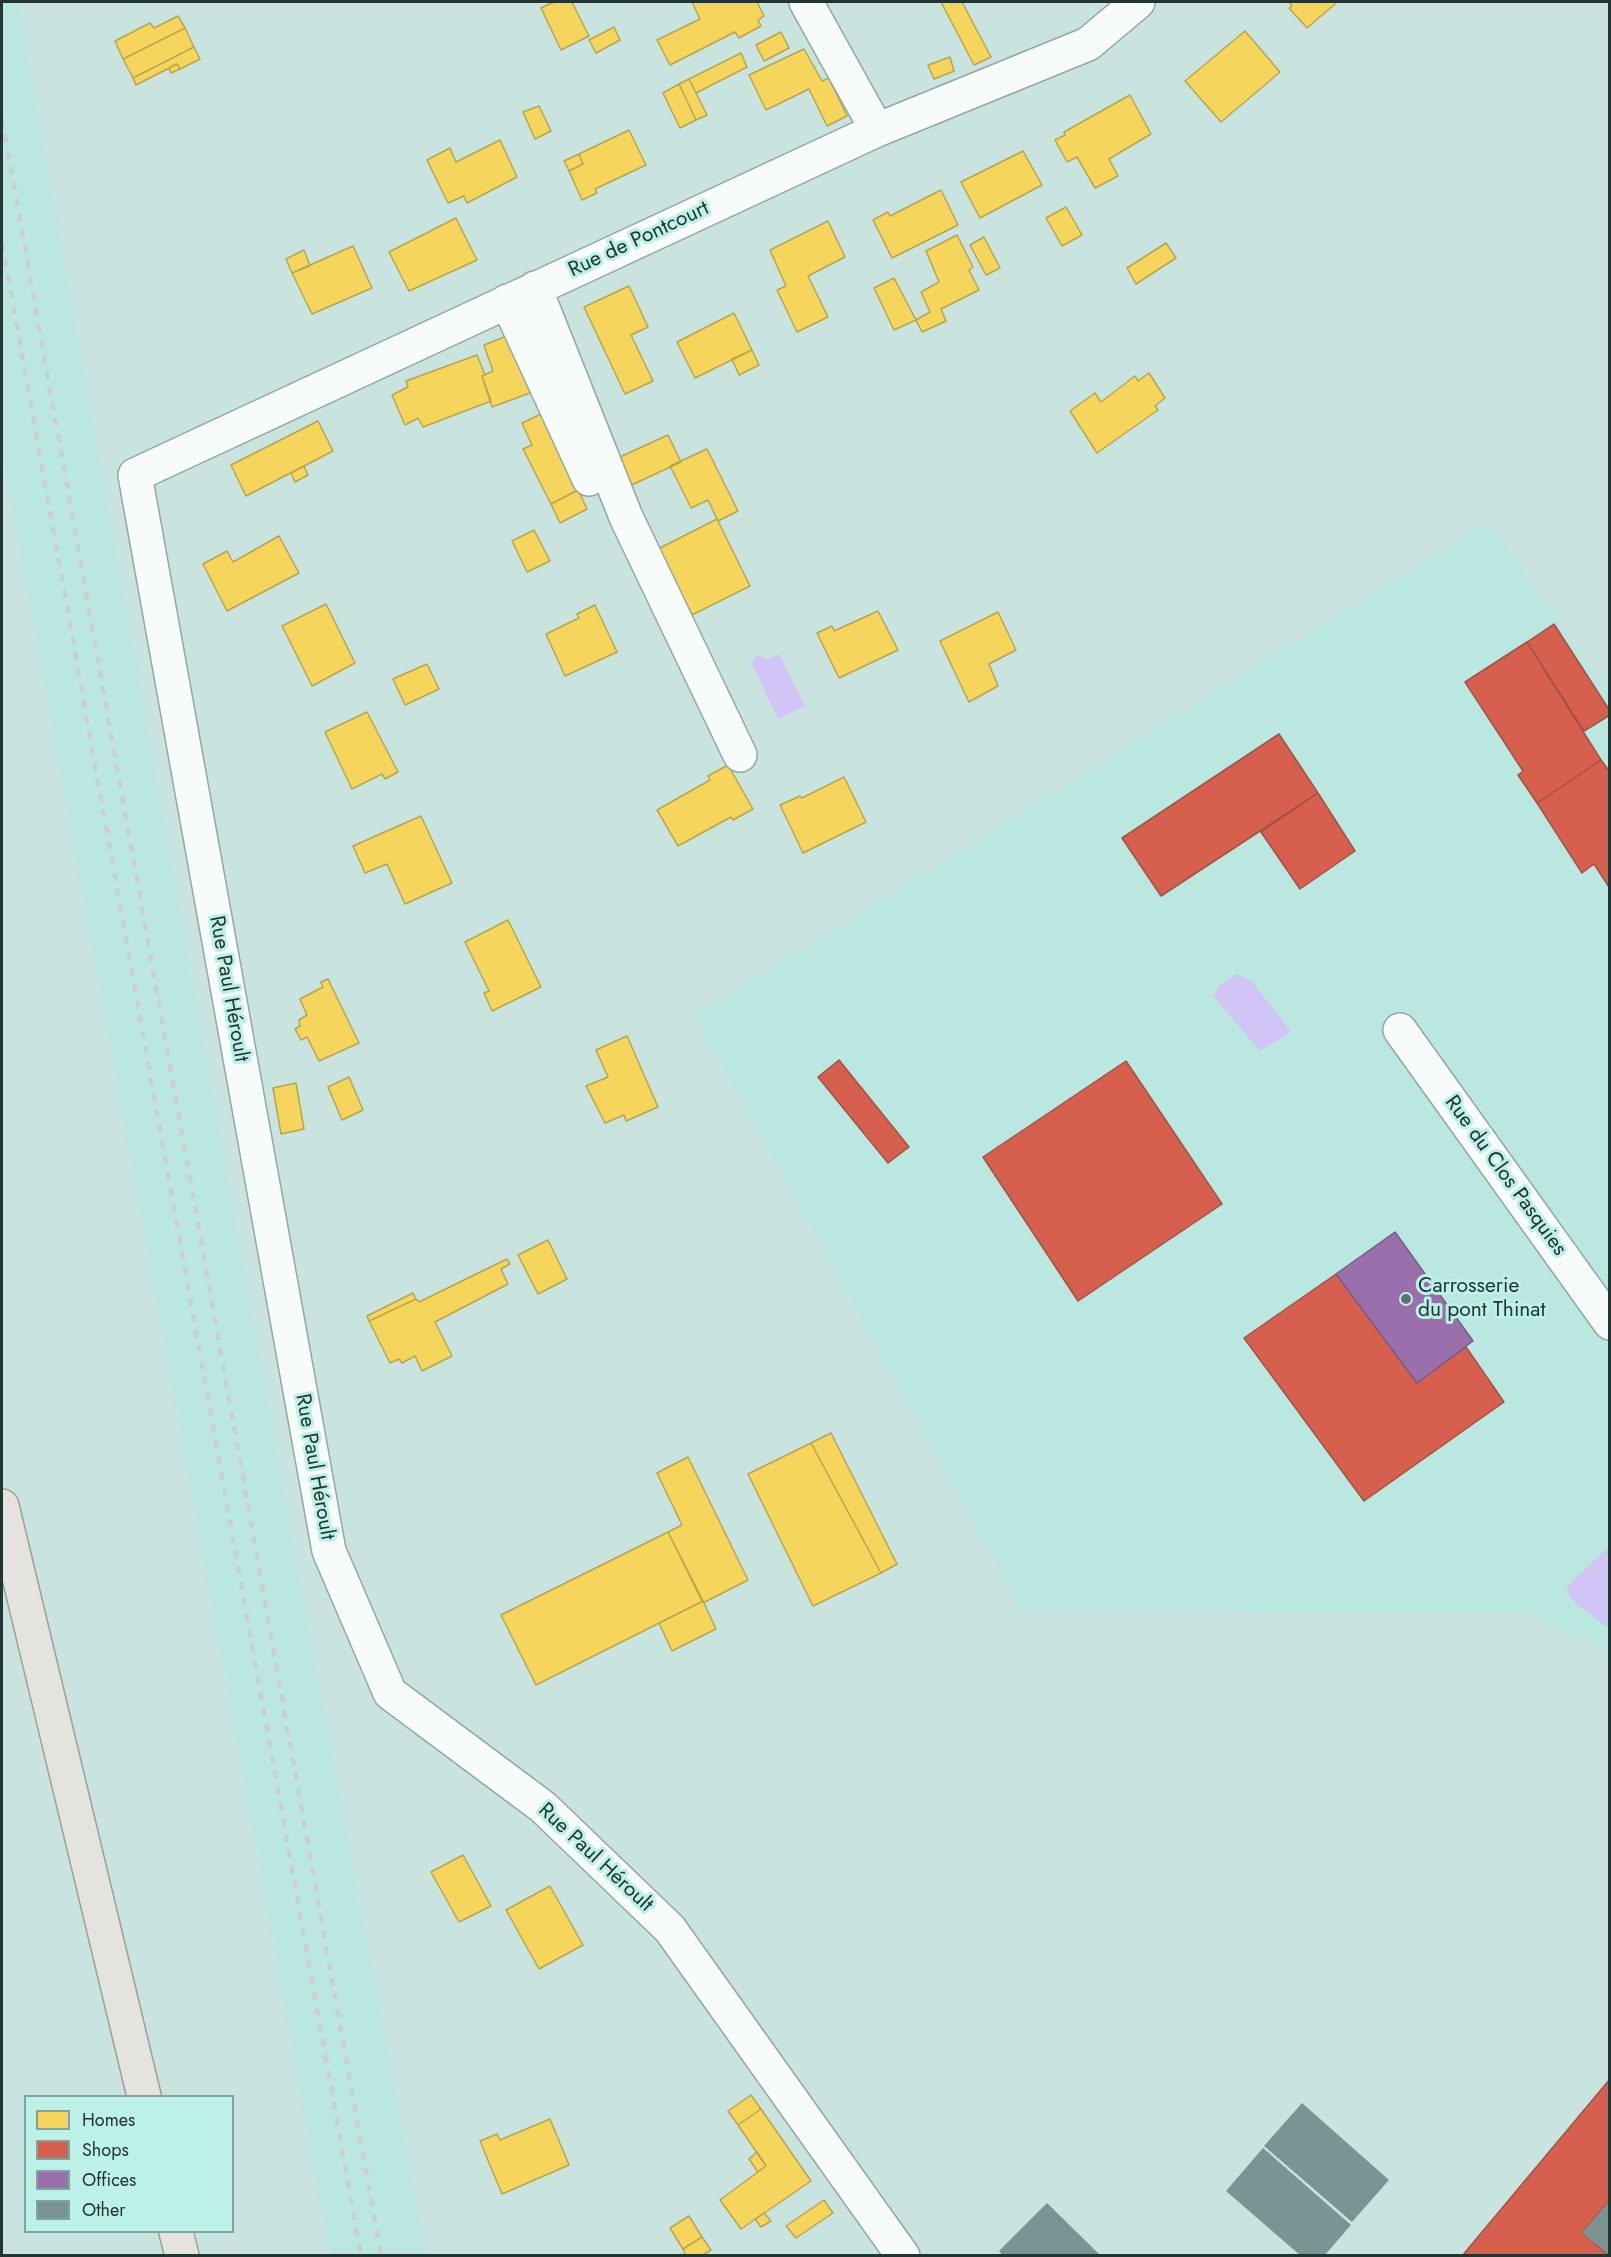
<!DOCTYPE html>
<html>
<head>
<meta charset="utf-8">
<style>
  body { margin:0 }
  #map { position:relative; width:1611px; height:2257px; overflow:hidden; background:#c9e4df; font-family:Jost,sans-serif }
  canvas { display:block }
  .frame { position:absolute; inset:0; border:3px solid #213532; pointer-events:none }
  .legend { position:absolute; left:24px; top:2095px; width:210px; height:138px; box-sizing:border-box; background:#bdf0e7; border:2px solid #7fa59f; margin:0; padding:8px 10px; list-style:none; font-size:18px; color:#213532 }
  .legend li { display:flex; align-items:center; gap:12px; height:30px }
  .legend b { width:30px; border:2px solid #7fa59f }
</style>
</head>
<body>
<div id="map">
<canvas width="1611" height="2257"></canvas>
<div class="frame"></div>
<ul class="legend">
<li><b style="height:16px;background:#f6d55c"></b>Homes</li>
<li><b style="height:16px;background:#d6604d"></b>Shops</li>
<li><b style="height:16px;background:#9970ab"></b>Offices</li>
<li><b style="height:16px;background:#7a9493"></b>Other</li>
</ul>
</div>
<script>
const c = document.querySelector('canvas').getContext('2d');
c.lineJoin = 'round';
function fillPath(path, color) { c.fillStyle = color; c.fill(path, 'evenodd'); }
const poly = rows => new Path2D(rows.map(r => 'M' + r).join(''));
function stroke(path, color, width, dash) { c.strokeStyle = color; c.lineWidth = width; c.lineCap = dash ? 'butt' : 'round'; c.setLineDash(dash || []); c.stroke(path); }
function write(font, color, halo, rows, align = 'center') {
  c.font = font + ' Jost,sans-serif'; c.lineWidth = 6; c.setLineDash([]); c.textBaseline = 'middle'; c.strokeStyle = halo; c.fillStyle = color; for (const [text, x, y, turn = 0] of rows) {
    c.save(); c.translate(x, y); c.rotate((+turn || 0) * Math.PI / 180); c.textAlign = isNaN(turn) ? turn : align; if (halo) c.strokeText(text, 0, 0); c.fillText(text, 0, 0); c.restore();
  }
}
fillPath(poly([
  [2,2,18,2,301,1588,426,2255,330,2255,2,453],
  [1490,521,1609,696,1609,1651,1526,1612,1021,1609,695,1016]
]), '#bae8e0');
fillPath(poly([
  [779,654,805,706,778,719,752,664,754,658,757,656,761,656,767,659],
  [1236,974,1252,981,1291,1032,1260,1051,1213,996,1221,984],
  [1609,1547,1609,1628,1577,1605,1569,1595,1567,1588,1574,1579]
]), '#d1c5f5');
const homes = poly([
  [554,2,572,2,589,36,561,50,541,8,554,2],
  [692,2,757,2,764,16,758,20,761,26,739,38,735,32,670,65,657,40,700,19,692,2],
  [941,2,962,2,991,57,974,65,941,2],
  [1289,2,1334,2,1335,4,1307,28,1289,8,1292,6,1289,2],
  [178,16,185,28,123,59,115,41,150,23,154,28,178,16],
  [614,27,620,40,596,53,589,40,614,27],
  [185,28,194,47,133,78,123,59,185,28],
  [1245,31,1280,72,1221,122,1185,81,1245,31],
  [781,32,789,48,764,61,756,45,781,32],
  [194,47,200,59,180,69,177,64,136,85,133,78,194,47],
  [804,49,822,81,829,78,847,116,827,126,809,89,766,110,749,75,804,49],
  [741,53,747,67,696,93,689,79,741,53],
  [950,57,954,71,934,79,928,65,950,57],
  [177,64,180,69,171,73,169,68,177,64],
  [689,79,707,115,696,120,679,84,689,79],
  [679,84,696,120,680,128,663,93,679,84],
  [1130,95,1151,134,1109,159,1118,176,1095,188,1077,157,1067,162,1055,140,1065,135,1064,132,1130,95],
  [539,106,551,131,535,139,523,112,539,106],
  [629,130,646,165,595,189,597,193,582,200,569,171,583,164,579,154,629,130],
  [500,140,517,177,467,203,464,196,448,203,427,160,450,148,456,162,500,140],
  [1023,151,1042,185,980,218,961,182,1023,151],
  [579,154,583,164,569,171,564,161,579,154],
  [941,190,958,225,892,258,873,220,888,212,890,216,941,190],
  [1066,207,1082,235,1062,246,1046,218,1066,207],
  [456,218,477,260,409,291,389,252,456,218],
  [828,221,845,257,808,276,828,317,797,332,777,290,786,286,770,250,828,221],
  [957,235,973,267,969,270,979,290,941,309,946,321,922,332,916,320,930,312,921,292,939,282,926,251,957,235],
  [984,237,1000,268,986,275,970,245,984,237],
  [1166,243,1176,258,1136,284,1127,268,1166,243],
  [353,246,372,288,312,314,292,273,353,246],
  [304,250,310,266,292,273,286,259,304,250],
  [894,278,916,320,894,330,874,288,894,278],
  [629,286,648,327,631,335,653,381,625,394,584,307,629,286],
  [734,313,752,350,695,378,677,342,734,313],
  [509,335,530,393,492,407,482,376,493,371,484,345,509,335],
  [752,350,759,365,739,375,732,359,752,350],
  [477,355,485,375,482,376,491,401,423,427,418,418,405,425,392,395,408,387,406,381,477,355],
  [1149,373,1165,398,1155,406,1158,410,1097,453,1070,411,1095,393,1101,402,1135,376,1138,381,1149,373],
  [541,414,578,490,551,504,523,449,532,445,522,423,541,414],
  [318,421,333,451,246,496,231,465,318,421],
  [668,435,681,462,623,489,611,461,668,435],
  [707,449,738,511,718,521,708,500,691,508,670,466,707,449],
  [304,466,308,475,295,482,291,473,304,466],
  [578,490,587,509,560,523,551,504,578,490],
  [717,519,750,586,686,618,654,551,717,519],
  [534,530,550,561,527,572,512,541,534,530],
  [279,536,299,573,227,611,203,564,227,551,233,562,279,536],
  [326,604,355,663,312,686,282,626,326,604],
  [595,605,617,652,565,676,546,634,579,618,577,614,595,605],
  [878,611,898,650,839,678,817,633,832,626,834,631,878,611],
  [998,612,1016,650,989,664,998,686,969,702,940,641,998,612],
  [427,664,439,689,405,705,393,679,427,664],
  [367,712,398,772,385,779,382,774,352,789,325,732,367,712],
  [728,765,753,809,733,820,731,817,678,846,657,810,710,780,708,776,728,765],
  [844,777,866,822,803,853,780,805,800,796,802,798,844,777],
  [421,816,452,883,405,904,387,864,365,873,353,846,421,816],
  [508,920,541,987,492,1011,484,993,489,991,465,942,508,920],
  [328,979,359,1043,319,1061,307,1037,301,1040,295,1029,300,1026,299,1020,307,1015,300,999,323,987,321,982,328,979],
  [627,1036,658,1107,626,1121,624,1115,605,1123,586,1086,608,1077,596,1050,627,1036],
  [349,1077,363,1110,342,1120,328,1087,349,1077],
  [296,1083,304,1129,281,1134,273,1088,296,1083],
  [548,1240,567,1279,538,1294,518,1255,548,1240],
  [507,1259,510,1264,501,1269,508,1284,435,1322,452,1356,422,1371,415,1356,402,1363,399,1359,390,1363,369,1321,416,1299,419,1302,507,1259],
  [413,1293,416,1299,369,1321,367,1316,413,1293],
  [831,1433,897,1564,881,1573,811,1443,831,1433],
  [811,1443,881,1573,813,1606,748,1474,811,1443],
  [688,1457,748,1580,703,1603,668,1532,682,1525,657,1473,688,1457],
  [668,1532,703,1601,536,1685,501,1615,668,1532],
  [703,1601,716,1629,672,1651,659,1623,703,1601],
  [463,1855,491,1906,459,1922,431,1872,463,1855],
  [550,1886,583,1945,539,1969,506,1910,550,1886],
  [751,2095,761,2109,738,2125,728,2111,751,2095],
  [761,2109,811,2181,741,2229,720,2200,766,2166,738,2125,761,2109],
  [550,2119,569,2165,502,2194,480,2141,497,2134,500,2140,550,2119],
  [757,2152,766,2166,758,2172,749,2159,757,2152],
  [824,2200,833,2213,796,2238,786,2226,824,2200],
  [764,2213,771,2221,761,2227,755,2219,764,2213],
  [689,2216,702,2237,683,2249,670,2228,689,2216],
  [702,2237,711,2250,701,2256,686,2256,683,2249,702,2237]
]);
fillPath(homes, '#f6d55c');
stroke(homes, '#b6a54f', 1.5);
const shops = poly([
  [1554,624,1610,711,1610,715,1584,731,1527,642,1554,624],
  [1527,642,1601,760,1537,803,1518,775,1523,771,1465,682,1527,642],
  [1279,734,1318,793,1161,896,1122,838,1279,734],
  [1601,760,1610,772,1609,887,1594,864,1582,873,1537,803,1601,760],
  [1318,793,1355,851,1300,889,1261,832,1318,793],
  [839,1060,909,1147,888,1163,818,1077,839,1060],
  [1126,1061,1222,1204,1078,1301,983,1157,1126,1061],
  [1336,1274,1417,1383,1466,1347,1504,1402,1364,1501,1244,1338,1336,1274],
  [1610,2079,1610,2200,1582,2233,1610,2256,1462,2256,1610,2079]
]);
fillPath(shops, '#d6604d');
stroke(shops, '#a05345', 1.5);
const offices = poly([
  [1395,1232,1473,1341,1417,1383,1336,1274,1395,1232]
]);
fillPath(offices, '#9970ab');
stroke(offices, '#755e87', 1.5);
fillPath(poly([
  [1302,2103,1389,2180,1352,2222,1264,2146],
  [1263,2148,1351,2225,1324,2256,1301,2256,1226,2191],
  [1610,2200,1610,2255,1582,2233],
  [1047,2203,1101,2256,1003,2256,999,2251]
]), '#7a9493');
const minor = poly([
  [806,2,877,130],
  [535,288,626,517,740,755],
  [507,301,589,479],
  [1400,1030,1610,1323],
  [903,2256,670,1929,543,1807,390,1693,329,1551,135,475,877,130,1088,44,1138,2]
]);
const major = poly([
  [2,1506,144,2096],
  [176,2232,182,2256]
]);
stroke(minor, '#92a7a4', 36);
stroke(major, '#9ca095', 36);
stroke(minor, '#f7fbfa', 33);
stroke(major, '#e4e3dd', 33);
stroke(poly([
  [2,119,381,2256],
  [2,243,361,2256]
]), '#c9d0cf', 4.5, [8, 8]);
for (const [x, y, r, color] of [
  [1406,1299,6,"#5c726f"]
]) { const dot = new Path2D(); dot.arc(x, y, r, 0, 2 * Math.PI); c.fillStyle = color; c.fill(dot); stroke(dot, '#bdf0e7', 2); }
write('21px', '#213532', '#bdf0e7', [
  ["Rue de Pontcourt",639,240,-25],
  ["Rue Paul Héroult",228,989,80],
  ["Rue du Clos Pasquies",1505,1176,54],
  ["Rue Paul Héroult",314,1467,80],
  ["Rue Paul Héroult",595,1858,43]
]);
write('21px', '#213532', '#bdf0e7', [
  ["Carrosserie",1418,1287],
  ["du pont Thinat",1418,1311]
], 'left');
</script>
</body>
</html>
